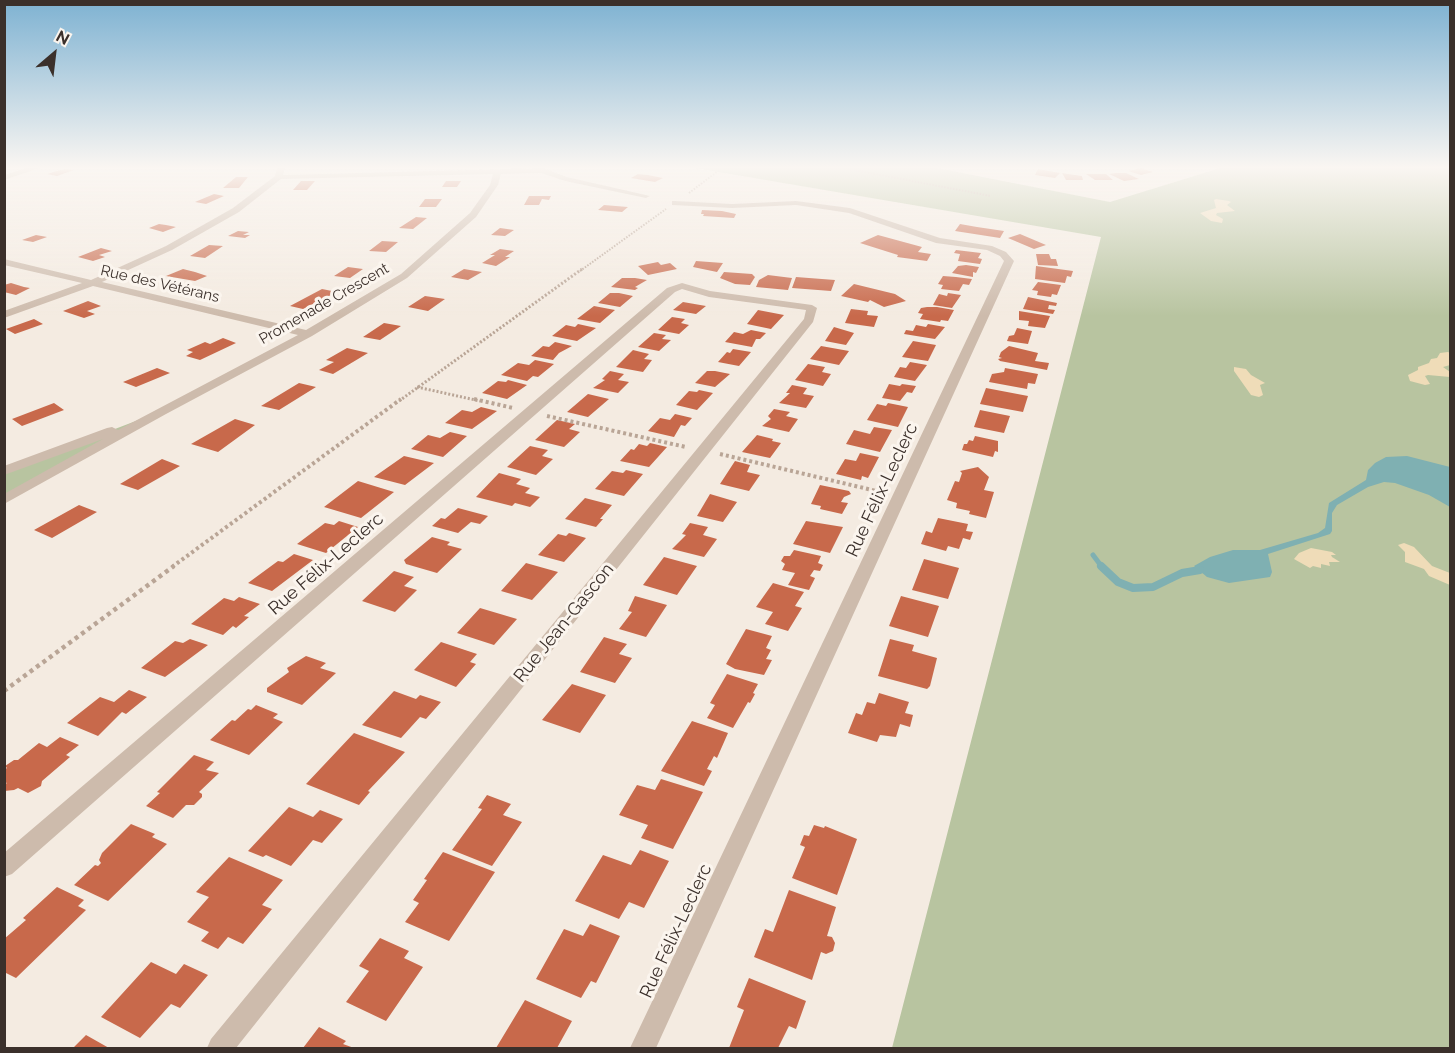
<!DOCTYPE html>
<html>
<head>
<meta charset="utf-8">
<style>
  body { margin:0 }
  #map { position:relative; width:1455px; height:1053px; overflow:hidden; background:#f4ebe1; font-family:Raleway,sans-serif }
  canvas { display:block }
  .frame { position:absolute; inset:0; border:6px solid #3b302b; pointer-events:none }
  .north { position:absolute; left:24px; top:24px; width:60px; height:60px; -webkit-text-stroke:4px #fbf5ee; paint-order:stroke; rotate:28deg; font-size:16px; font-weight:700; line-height:24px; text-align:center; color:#3b302b }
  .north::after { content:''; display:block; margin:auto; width:21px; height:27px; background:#3b302b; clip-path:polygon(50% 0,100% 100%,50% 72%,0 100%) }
</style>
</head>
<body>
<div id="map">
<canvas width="1455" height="1053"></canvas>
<div class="frame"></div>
<div class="north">N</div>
</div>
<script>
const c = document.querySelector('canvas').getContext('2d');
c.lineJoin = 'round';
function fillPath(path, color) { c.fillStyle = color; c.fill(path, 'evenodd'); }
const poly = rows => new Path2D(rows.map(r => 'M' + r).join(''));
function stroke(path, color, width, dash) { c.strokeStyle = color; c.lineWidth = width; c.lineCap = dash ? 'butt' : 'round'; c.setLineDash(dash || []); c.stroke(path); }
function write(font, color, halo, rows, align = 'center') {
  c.font = font + ' Raleway,sans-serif'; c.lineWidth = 6; c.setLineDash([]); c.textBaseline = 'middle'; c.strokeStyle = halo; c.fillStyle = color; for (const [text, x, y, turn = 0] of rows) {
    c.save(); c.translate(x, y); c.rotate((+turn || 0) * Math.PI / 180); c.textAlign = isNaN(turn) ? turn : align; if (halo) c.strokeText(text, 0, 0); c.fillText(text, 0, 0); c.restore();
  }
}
fillPath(poly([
  [695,168,937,168,1110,202,1220,168,1450,168,1450,1048,892,1048,1101,237],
  [162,411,5,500,5,471]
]), '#b8c4a0');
fillPath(poly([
  [1216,199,1229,201,1231,202,1227,205,1235,211,1217,213,1216,215,1223,219,1222,223,1211,221,1200,213,1216,208,1214,200],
  [1448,352,1450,353,1450,365,1443,367,1450,372,1450,377,1428,375,1425,376,1430,384,1425,385,1410,381,1408,375,1418,370,1418,367,1429,363,1431,359,1437,358,1440,353],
  [1234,367,1246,369,1251,375,1265,383,1260,385,1263,395,1259,397,1251,395,1234,371],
  [1404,543,1414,547,1432,566,1450,573,1450,585,1429,576,1424,569,1405,562,1405,552,1398,545],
  [1311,548,1332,552,1336,555,1331,555,1332,557,1340,562,1329,562,1330,566,1321,564,1321,568,1313,566,1310,568,1294,559,1299,553]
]), '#efdcb8');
fillPath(poly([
  [1407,456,1450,467,1450,507,1429,495,1395,483,1384,482,1368,487,1337,505,1332,513,1332,531,1330,534,1268,554,1272,572,1270,577,1229,583,1207,577,1194,566,1210,557,1233,550,1260,550,1318,533,1325,528,1329,503,1366,480,1368,470,1375,463,1386,457]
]), '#7fb0b2');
stroke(poly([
  [1093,555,1102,567]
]), '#7fb0b2', 5);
stroke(poly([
  [1101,566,1118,582,1133,588,1153,587,1182,573,1200,570]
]), '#7fb0b2', 8);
fillPath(poly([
  [1141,168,1153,172,1141,175,1128,171],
  [64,169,74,170,57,176,47,174],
  [1038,169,1060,173,1055,178,1035,175],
  [1062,173,1082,176,1083,180,1066,180],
  [1115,173,1126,173,1139,179,1124,181,1109,174],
  [638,174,648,175,663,178,655,182,631,178],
  [1086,174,1106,174,1113,180,1095,180],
  [236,177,248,177,239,188,223,188],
  [301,181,315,181,307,190,293,190],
  [446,181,461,181,457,187,442,187],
  [214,194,224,196,206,204,195,202],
  [529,196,551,196,549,200,542,199,539,205,524,205],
  [425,199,442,199,436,207,419,207],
  [604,205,628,207,622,212,598,210],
  [702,210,722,211,736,214,734,218,703,216,704,214,701,214],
  [416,217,427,218,413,229,399,228],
  [159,224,166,225,176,227,163,232,149,228],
  [960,224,977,227,1004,231,1000,238,955,231],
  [500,228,514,230,505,236,491,235],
  [238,231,249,232,243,235,250,235,245,238,228,236],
  [1020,234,1046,245,1034,249,1008,238],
  [36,235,47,237,33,242,22,240],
  [878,235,922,247,918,252,931,254,927,261,897,257,898,255,860,243],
  [382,241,398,242,386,252,369,251],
  [209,245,223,246,205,258,190,256],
  [101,248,112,251,99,255,105,257,93,261,78,257],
  [500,249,514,251,505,257,510,257,496,266,482,263,495,255,490,255],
  [956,250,981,253,978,258,982,259,980,264,958,261,960,254,954,253],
  [1036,254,1049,254,1051,259,1056,259,1058,266,1038,265],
  [696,261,723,263,717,272,693,267],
  [658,262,661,265,670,263,677,269,648,275,638,266],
  [966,265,979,267,976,273,973,272,973,277,952,273,958,266],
  [1036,266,1073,271,1071,277,1067,276,1065,283,1035,279],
  [348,267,363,269,350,278,334,276],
  [183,269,195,272,207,276,195,281,166,276],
  [464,269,482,272,468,280,451,277],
  [724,272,752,274,755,277,750,285,735,284,720,278],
  [768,275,792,278,788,290,756,287,759,280],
  [943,276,956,277,972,279,969,285,963,284,959,291,941,289,943,285,938,284],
  [796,277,835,280,831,291,792,288],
  [622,278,635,278,647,280,635,287,638,288,635,290,611,287],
  [1038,282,1061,285,1057,295,1052,294,1051,297,1037,295,1038,291,1032,290],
  [11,283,24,287,30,288,16,295,4,292,4,285],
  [854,284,895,294,906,301,884,307,870,300,868,302,841,296],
  [322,289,337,292,303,309,290,306],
  [610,293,619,293,633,296,620,307,598,303],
  [948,293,961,295,952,308,933,305,939,294,947,296],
  [425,296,445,299,428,311,408,307],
  [1028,297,1057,303,1056,306,1049,305,1048,309,1055,310,1053,314,1023,309],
  [88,301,101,306,87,311,95,314,84,318,63,311],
  [683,302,706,306,696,314,673,310],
  [594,306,615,310,600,323,577,319],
  [927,307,937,307,954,310,948,321,941,320,940,322,920,319,923,314,918,313,921,308],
  [851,309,868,311,867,315,878,316,874,327,845,323],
  [758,310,784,315,771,329,747,324],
  [1019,311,1050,316,1045,328,1028,326,1029,321,1019,320],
  [672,317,685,319,681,323,689,325,679,334,658,330],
  [34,319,43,324,15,334,6,329],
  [384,323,401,326,380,340,363,337],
  [578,324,596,328,577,341,552,336,566,325,575,327],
  [928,324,945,327,935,339,904,334,906,330,913,331,916,325,926,327],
  [834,327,854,333,846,345,825,341],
  [1017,328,1032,331,1028,344,1007,341,1009,336,1014,335],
  [751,330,766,333,760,339,756,339,752,347,725,342,734,332,743,334],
  [654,333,666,335,662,339,671,340,659,351,638,347],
  [223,338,236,343,200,360,186,356,193,352,187,350,205,342,210,344],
  [913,341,936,345,928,361,902,357],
  [555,342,572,346,559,353,553,360,531,356,543,346,549,347],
  [821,346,849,351,839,365,810,359],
  [1009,346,1038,353,1035,361,1049,363,1047,370,1000,361,998,359,1002,358,999,357,1001,352],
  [347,348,368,353,333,374,319,370,334,362,326,360],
  [733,349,751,352,739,366,718,362,727,352,730,353],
  [633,350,649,354,644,359,652,360,643,372,616,367],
  [535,360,554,364,538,377,533,376,527,381,501,375,518,363,529,365],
  [910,362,927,365,915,381,894,377,900,367,906,368],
  [808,364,825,367,822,372,831,374,823,386,795,380],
  [157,368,170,373,136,387,123,382],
  [1005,368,1038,374,1035,384,1028,383,1027,389,989,382,992,374,1004,372],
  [610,371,624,374,618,380,629,382,618,393,593,388,605,380,602,379],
  [707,371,715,371,730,374,715,387,695,383],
  [508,380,527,385,507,399,482,393,498,381,506,382],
  [299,383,316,387,279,410,261,406],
  [889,384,900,386,902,384,916,386,912,393,907,392,900,401,882,398],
  [792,385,807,388,803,394,814,396,806,408,779,403,790,393,786,393],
  [986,388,1028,396,1023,412,980,404],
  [699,390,713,393,697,410,676,405,689,391,697,392],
  [588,394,609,399,588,417,567,412],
  [54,403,64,410,22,426,12,419],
  [888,403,908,407,898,427,867,420,877,404,886,406],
  [481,407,497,411,472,429,445,423,462,410,472,412],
  [774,409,790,412,786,416,798,419,789,432,762,426,771,419,768,416],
  [980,410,1010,416,1004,433,974,427],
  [675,414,692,418,685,426,681,425,674,437,648,431,660,418,670,420],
  [235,419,255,425,218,452,191,444],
  [557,420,575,424,569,429,580,432,564,447,535,440],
  [874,427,892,430,880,452,846,444,854,430,870,434],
  [450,432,467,436,443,457,411,449,428,435,440,438],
  [757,435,773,439,772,441,781,443,770,458,742,452],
  [975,436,998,441,998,452,995,451,993,457,962,450,964,444,967,444,969,440,973,441],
  [650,443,667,447,649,467,620,461,631,449,634,450,639,444,647,446],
  [530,446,548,450,542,456,553,459,536,475,507,467],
  [860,453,879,457,868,478,862,476,861,480,836,474,845,459,856,461],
  [404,456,434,463,405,485,374,477],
  [162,459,180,466,138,490,120,484],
  [735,461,750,465,747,472,760,475,749,491,720,484],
  [978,467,989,477,984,490,994,492,986,518,969,514,970,511,956,508,957,503,947,500,955,481,959,482,962,473,960,471],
  [626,470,643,474,624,496,595,489,612,471,623,473],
  [499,473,521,479,516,484,530,488,525,493,540,497,530,507,515,503,512,506,476,497],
  [358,481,394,492,361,518,324,507],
  [820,485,849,491,851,494,844,497,841,502,848,503,842,514,820,509,821,506,811,504],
  [710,494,737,502,723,522,697,516],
  [585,498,612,505,600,519,603,519,596,527,565,519],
  [79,505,97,512,52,538,34,530],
  [458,508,488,516,480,524,471,522,458,533,432,526,441,518,445,519],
  [938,518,968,524,966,531,973,532,970,540,963,538,959,549,948,546,946,551,921,544,926,531,932,533],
  [339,521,358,527,326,553,297,544,325,523,334,525],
  [806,521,843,527,830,553,793,544],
  [690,523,708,527,703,535,717,539,704,557,672,549,686,535,682,534],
  [569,533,586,538,564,562,538,555,558,534,566,536],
  [432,537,450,542,447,545,462,549,437,573,406,564,404,560],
  [794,550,821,556,818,563,823,565,820,571,814,570,810,576,815,578,809,590,788,585,795,573,782,570,785,564,781,561,784,556,790,556],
  [294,554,313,560,272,591,248,583,278,561,283,562],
  [664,557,697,566,677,595,643,585],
  [924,559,959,568,948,599,912,590],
  [526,563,558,572,532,600,501,591],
  [394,571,414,577,404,586,417,590,395,612,362,601],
  [773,583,804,592,795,606,802,608,788,631,765,624,773,612,756,607],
  [635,596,667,605,646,637,619,629,632,612,628,611],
  [901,596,939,606,928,637,889,626],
  [239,597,260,604,244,616,249,617,236,628,233,626,223,635,191,624,224,598,234,601],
  [480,608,517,619,494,645,457,633],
  [746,629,772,636,766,648,771,650,766,659,772,660,764,675,735,669,726,664],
  [604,637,627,644,619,654,632,658,615,683,580,672],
  [190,639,208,645,165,677,141,668,175,641,183,643],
  [890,639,914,645,912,651,937,658,930,686,927,689,878,676],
  [441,642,477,654,470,662,476,664,456,687,414,670],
  [306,656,326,663,320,668,336,673,302,705,267,692,267,688,289,672,287,668],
  [727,674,758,684,753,693,755,694,750,703,748,702,733,728,707,718,715,705,710,703],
  [572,684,606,695,580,733,542,720],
  [129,690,147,697,126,714,122,712,98,736,67,723,100,697,114,702],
  [394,691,416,699,420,695,441,702,426,719,420,717,401,738,362,725],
  [879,693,909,702,905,713,913,715,910,727,900,724,896,737,880,735,877,742,848,733,856,713,862,715,867,702,875,704],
  [256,705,278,714,273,718,283,722,249,755,210,740,232,720,235,721,248,709,251,710],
  [692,721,728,733,717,758,714,756,707,769,712,771,704,786,661,771],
  [354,733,405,752,368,791,370,792,359,805,306,784],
  [60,737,79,745,66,755,70,757,42,781,41,786,28,793,18,788,14,790,4,791,4,785,7,783,4,782,4,770,7,768,5,766,14,760,18,760,39,743,47,747],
  [194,755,214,762,206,770,219,773,199,792,202,794,202,797,194,805,186,805,173,818,146,806,160,793,157,792],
  [661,779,703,792,673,849,641,838,648,825,619,815,637,785,655,790],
  [487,795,511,804,503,815,522,822,492,866,452,850,482,809,478,808],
  [289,807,313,817,320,810,343,819,322,843,313,840,291,866,266,855,263,857,248,851],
  [131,824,155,834,152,837,167,844,108,901,74,885,95,865,98,866,101,863,99,860,102,853],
  [814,825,824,828,825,826,857,839,837,895,792,878,805,847,800,845,804,835,809,836],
  [640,850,669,861,644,908,629,902,619,919,575,901,603,855,631,865],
  [443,852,495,872,449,941,405,922,419,903,413,900,427,880,424,879],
  [229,857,283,880,262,905,272,909,243,944,228,937,218,949,201,941,209,932,187,922,209,897,196,892],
  [57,887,84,900,78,906,86,910,16,978,4,972,4,939,26,920,23,918],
  [789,890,836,907,827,936,832,937,835,943,833,951,826,954,821,952,812,980,754,957,765,929,773,932],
  [590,924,620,936,596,983,591,981,581,998,536,979,564,929,583,936],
  [380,938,409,951,404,958,423,967,386,1021,346,1002,369,971,359,966],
  [151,962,176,974,184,964,208,975,180,1008,171,1004,140,1038,101,1017],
  [749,978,806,1001,796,1029,789,1026,778,1048,729,1048,744,1010,737,1007],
  [525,1000,572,1021,557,1048,496,1048],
  [319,1027,346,1041,343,1044,354,1048,303,1048],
  [86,1035,109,1048,73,1048]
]), '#c8694b');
stroke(poly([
  [844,168,991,196],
  [689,193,722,168],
  [580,271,666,209]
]), '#b9a596', 2, [1.5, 1.5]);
stroke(poly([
  [417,387,480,401],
  [399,401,582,269]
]), '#b9a596', 3, [2, 2]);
stroke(poly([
  [474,399,513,408],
  [547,416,686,447],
  [720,454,885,493],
  [172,567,401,399]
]), '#b9a596', 4, [3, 3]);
stroke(poly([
  [4,691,174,566]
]), '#b9a596', 4.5, [4, 4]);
fillPath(poly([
  [27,168,40,168,4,180,4,175,27,168],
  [277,168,285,168,283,175,543,168,567,177,650,196,646,198,565,181,541,173,501,174,498,185,476,217,407,278,312,336,166,414,4,504,4,494,103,439,4,475,4,466,107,428,112,427,118,430,298,335,93,286,4,318,4,311,82,283,4,265,4,259,91,280,166,246,233,208,275,176,277,168],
  [493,174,490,185,470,213,401,274,306,330,102,282,172,250,239,212,281,179,493,174],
  [675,201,732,204,796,201,850,208,940,238,992,246,1006,252,1014,261,656,1048,630,1048,1004,261,1000,256,987,250,936,243,849,213,796,205,732,208,672,205,672,201,675,201],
  [682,283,710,291,812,305,817,308,813,322,236,1048,207,1048,211,1039,804,319,806,310,709,297,682,289,675,292,12,874,4,877,4,853,667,288,682,283]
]), '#cdbbac');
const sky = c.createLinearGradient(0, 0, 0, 316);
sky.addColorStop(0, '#7eb2d2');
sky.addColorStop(0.53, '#faf6f2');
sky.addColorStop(1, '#faf6f200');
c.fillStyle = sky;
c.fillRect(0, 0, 1455, 316);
write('15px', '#3b302b', '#fbf5ee', [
  ["Rue des Vétérans",160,284,13],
  ["Promenade Crescent",324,304,-30]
]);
write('18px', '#3b302b', '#fbf5ee', [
  ["Rue Félix-Leclerc",882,490,-65],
  ["Rue Félix-Leclerc",326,564,-41],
  ["Rue Jean-Gascon",564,623,-51],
  ["Rue Félix-Leclerc",676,931,-65]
]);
</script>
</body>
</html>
